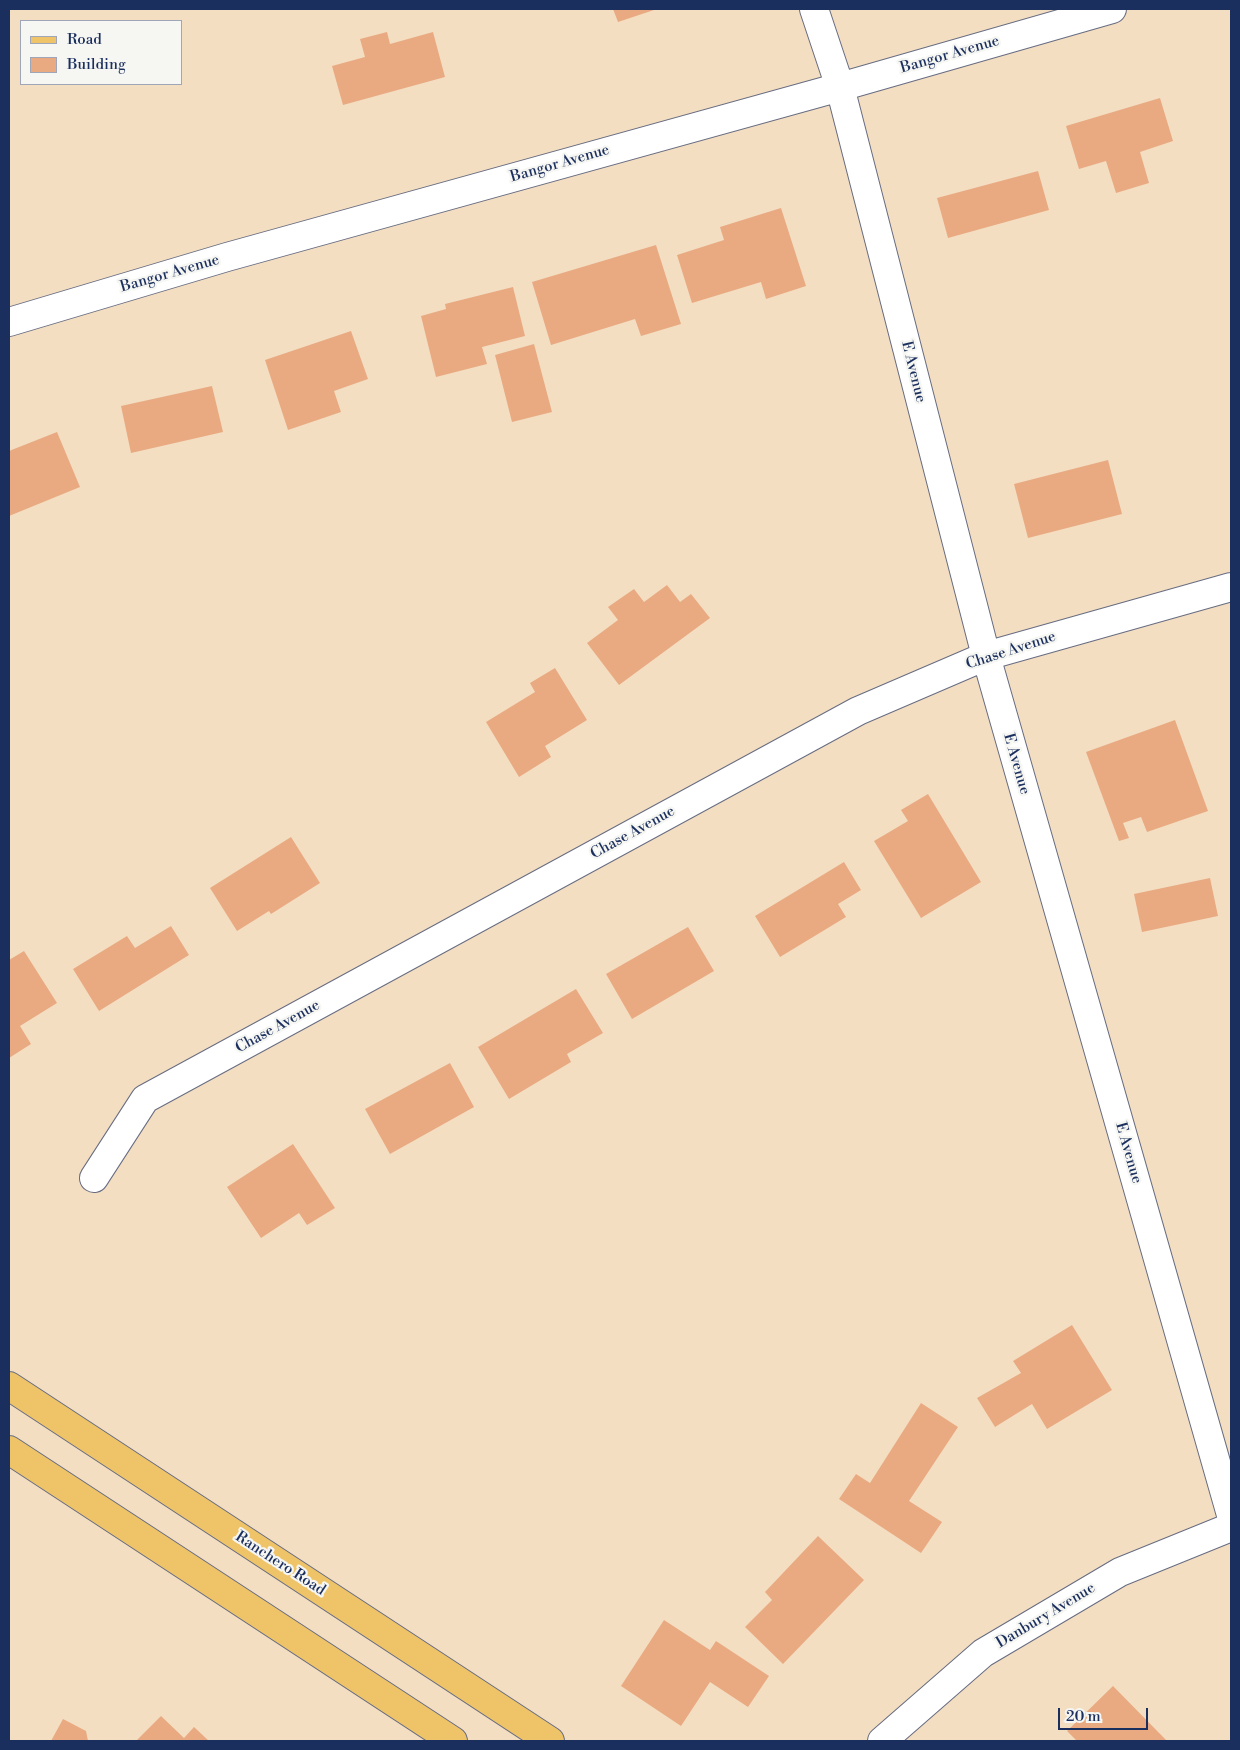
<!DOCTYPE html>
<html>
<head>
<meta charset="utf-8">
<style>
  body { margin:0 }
  #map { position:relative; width:1240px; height:1750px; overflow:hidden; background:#f3dec2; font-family:"Libre Bodoni",serif }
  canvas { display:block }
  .frame { position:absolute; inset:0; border:10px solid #1b2f5e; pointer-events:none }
  .legend { position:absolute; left:20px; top:20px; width:162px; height:65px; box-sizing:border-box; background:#f6f6f2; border:1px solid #9ea6b7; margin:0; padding:6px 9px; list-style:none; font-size:15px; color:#1b2f5e }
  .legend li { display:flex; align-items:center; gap:10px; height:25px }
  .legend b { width:25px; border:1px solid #9ea6b7 }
  .scale { position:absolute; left:1058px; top:1708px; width:90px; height:22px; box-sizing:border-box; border:2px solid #1b2f5e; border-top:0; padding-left:6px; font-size:15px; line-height:18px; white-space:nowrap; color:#1b2f5e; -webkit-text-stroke:4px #f6f6f2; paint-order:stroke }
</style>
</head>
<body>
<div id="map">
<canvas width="1240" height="1750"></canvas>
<div class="frame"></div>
<ul class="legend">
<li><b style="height:6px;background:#efc469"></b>Road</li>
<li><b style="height:14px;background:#e9aa82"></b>Building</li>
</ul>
<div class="scale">20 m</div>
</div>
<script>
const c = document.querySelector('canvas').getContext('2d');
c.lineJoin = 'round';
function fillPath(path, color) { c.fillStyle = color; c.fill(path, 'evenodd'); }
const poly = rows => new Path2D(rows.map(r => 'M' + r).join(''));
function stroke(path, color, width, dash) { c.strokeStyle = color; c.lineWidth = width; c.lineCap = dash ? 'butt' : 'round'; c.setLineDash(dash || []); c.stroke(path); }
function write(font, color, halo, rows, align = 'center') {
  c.font = font + ' "Libre Bodoni",serif'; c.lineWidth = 4.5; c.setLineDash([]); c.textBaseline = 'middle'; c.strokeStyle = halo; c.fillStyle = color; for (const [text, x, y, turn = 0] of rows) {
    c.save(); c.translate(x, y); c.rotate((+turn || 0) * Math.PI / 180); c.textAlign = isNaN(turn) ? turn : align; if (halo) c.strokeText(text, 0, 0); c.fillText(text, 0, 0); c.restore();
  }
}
fillPath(poly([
  [613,9,657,9,618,22],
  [387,32,390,44,433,32,445,77,343,105,332,66,365,57,360,39],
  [1160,98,1173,141,1140,152,1149,183,1116,193,1106,161,1079,169,1066,126],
  [1038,171,1049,210,948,238,937,198],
  [781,208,806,286,766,299,761,282,692,303,677,255,724,240,720,227],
  [656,245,681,324,641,336,635,319,551,345,532,282],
  [513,287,525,336,482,347,487,364,436,377,421,316,446,309,445,304],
  [351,331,368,379,334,391,341,412,288,430,265,360],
  [534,344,552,412,512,422,495,355],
  [212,386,223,432,131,453,121,406],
  [57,432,80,487,9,516,9,451],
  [1108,460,1122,514,1028,538,1014,484],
  [667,585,680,602,691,594,710,618,619,685,587,643,618,620,608,607,634,589,644,602],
  [555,668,587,720,545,746,551,757,519,777,486,722,535,692,530,683],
  [1175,720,1208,811,1147,832,1141,817,1123,823,1129,838,1119,841,1086,752],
  [928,794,981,882,921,918,874,841,908,821,901,810],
  [291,837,320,883,271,914,269,911,237,931,210,888],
  [844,862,861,890,838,904,846,917,780,957,755,916],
  [1210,878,1218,916,1142,932,1134,894],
  [171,926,189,955,99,1011,73,969,127,936,135,948],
  [688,927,714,971,632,1019,606,974],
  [24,951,57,1003,20,1026,31,1044,9,1058,9,960],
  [576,989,603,1033,567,1054,571,1062,509,1099,478,1047],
  [450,1063,474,1107,390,1154,365,1109],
  [293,1144,335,1208,307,1225,299,1213,261,1238,227,1187],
  [1072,1325,1112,1390,1047,1429,1032,1404,995,1427,977,1398,1021,1373,1013,1361],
  [921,1403,958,1427,909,1501,942,1522,921,1553,839,1499,856,1474,870,1483],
  [818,1536,864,1580,783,1664,745,1627,772,1600,765,1592],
  [664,1620,710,1650,716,1641,769,1676,748,1707,710,1682,681,1726,621,1686],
  [1113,1686,1167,1741,1077,1741,1067,1731],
  [161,1716,184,1738,194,1727,209,1741,136,1741],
  [63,1719,86,1731,88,1741,51,1741]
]), '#e9aa82');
const minor = poly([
  [814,9,840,87,986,656,1231,1515],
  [9,322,227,257,840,87,1112,9],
  [94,1178,145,1099,858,711,986,656,1231,587],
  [882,1741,983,1653,1120,1572,1231,1527]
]);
const major = poly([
  [9,1386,550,1741],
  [9,1450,453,1741]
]);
stroke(minor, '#676c81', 30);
stroke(major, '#676c81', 30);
stroke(minor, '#fff', 28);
stroke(major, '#efc469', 28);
write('15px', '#1b2f5e', '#f6f6f2', [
  ["Bangor Avenue",950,55,-16],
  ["Bangor Avenue",560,164,-16],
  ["Bangor Avenue",170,274,-16],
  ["E Avenue",913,372,76],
  ["Chase Avenue",1011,651,-18],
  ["E Avenue",1016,764,74],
  ["Chase Avenue",633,833,-29],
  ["Chase Avenue",278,1027,-29],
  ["E Avenue",1128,1153,74],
  ["Ranchero Road",280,1564,33],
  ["Danbury Avenue",1046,1616,-31]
]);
</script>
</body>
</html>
